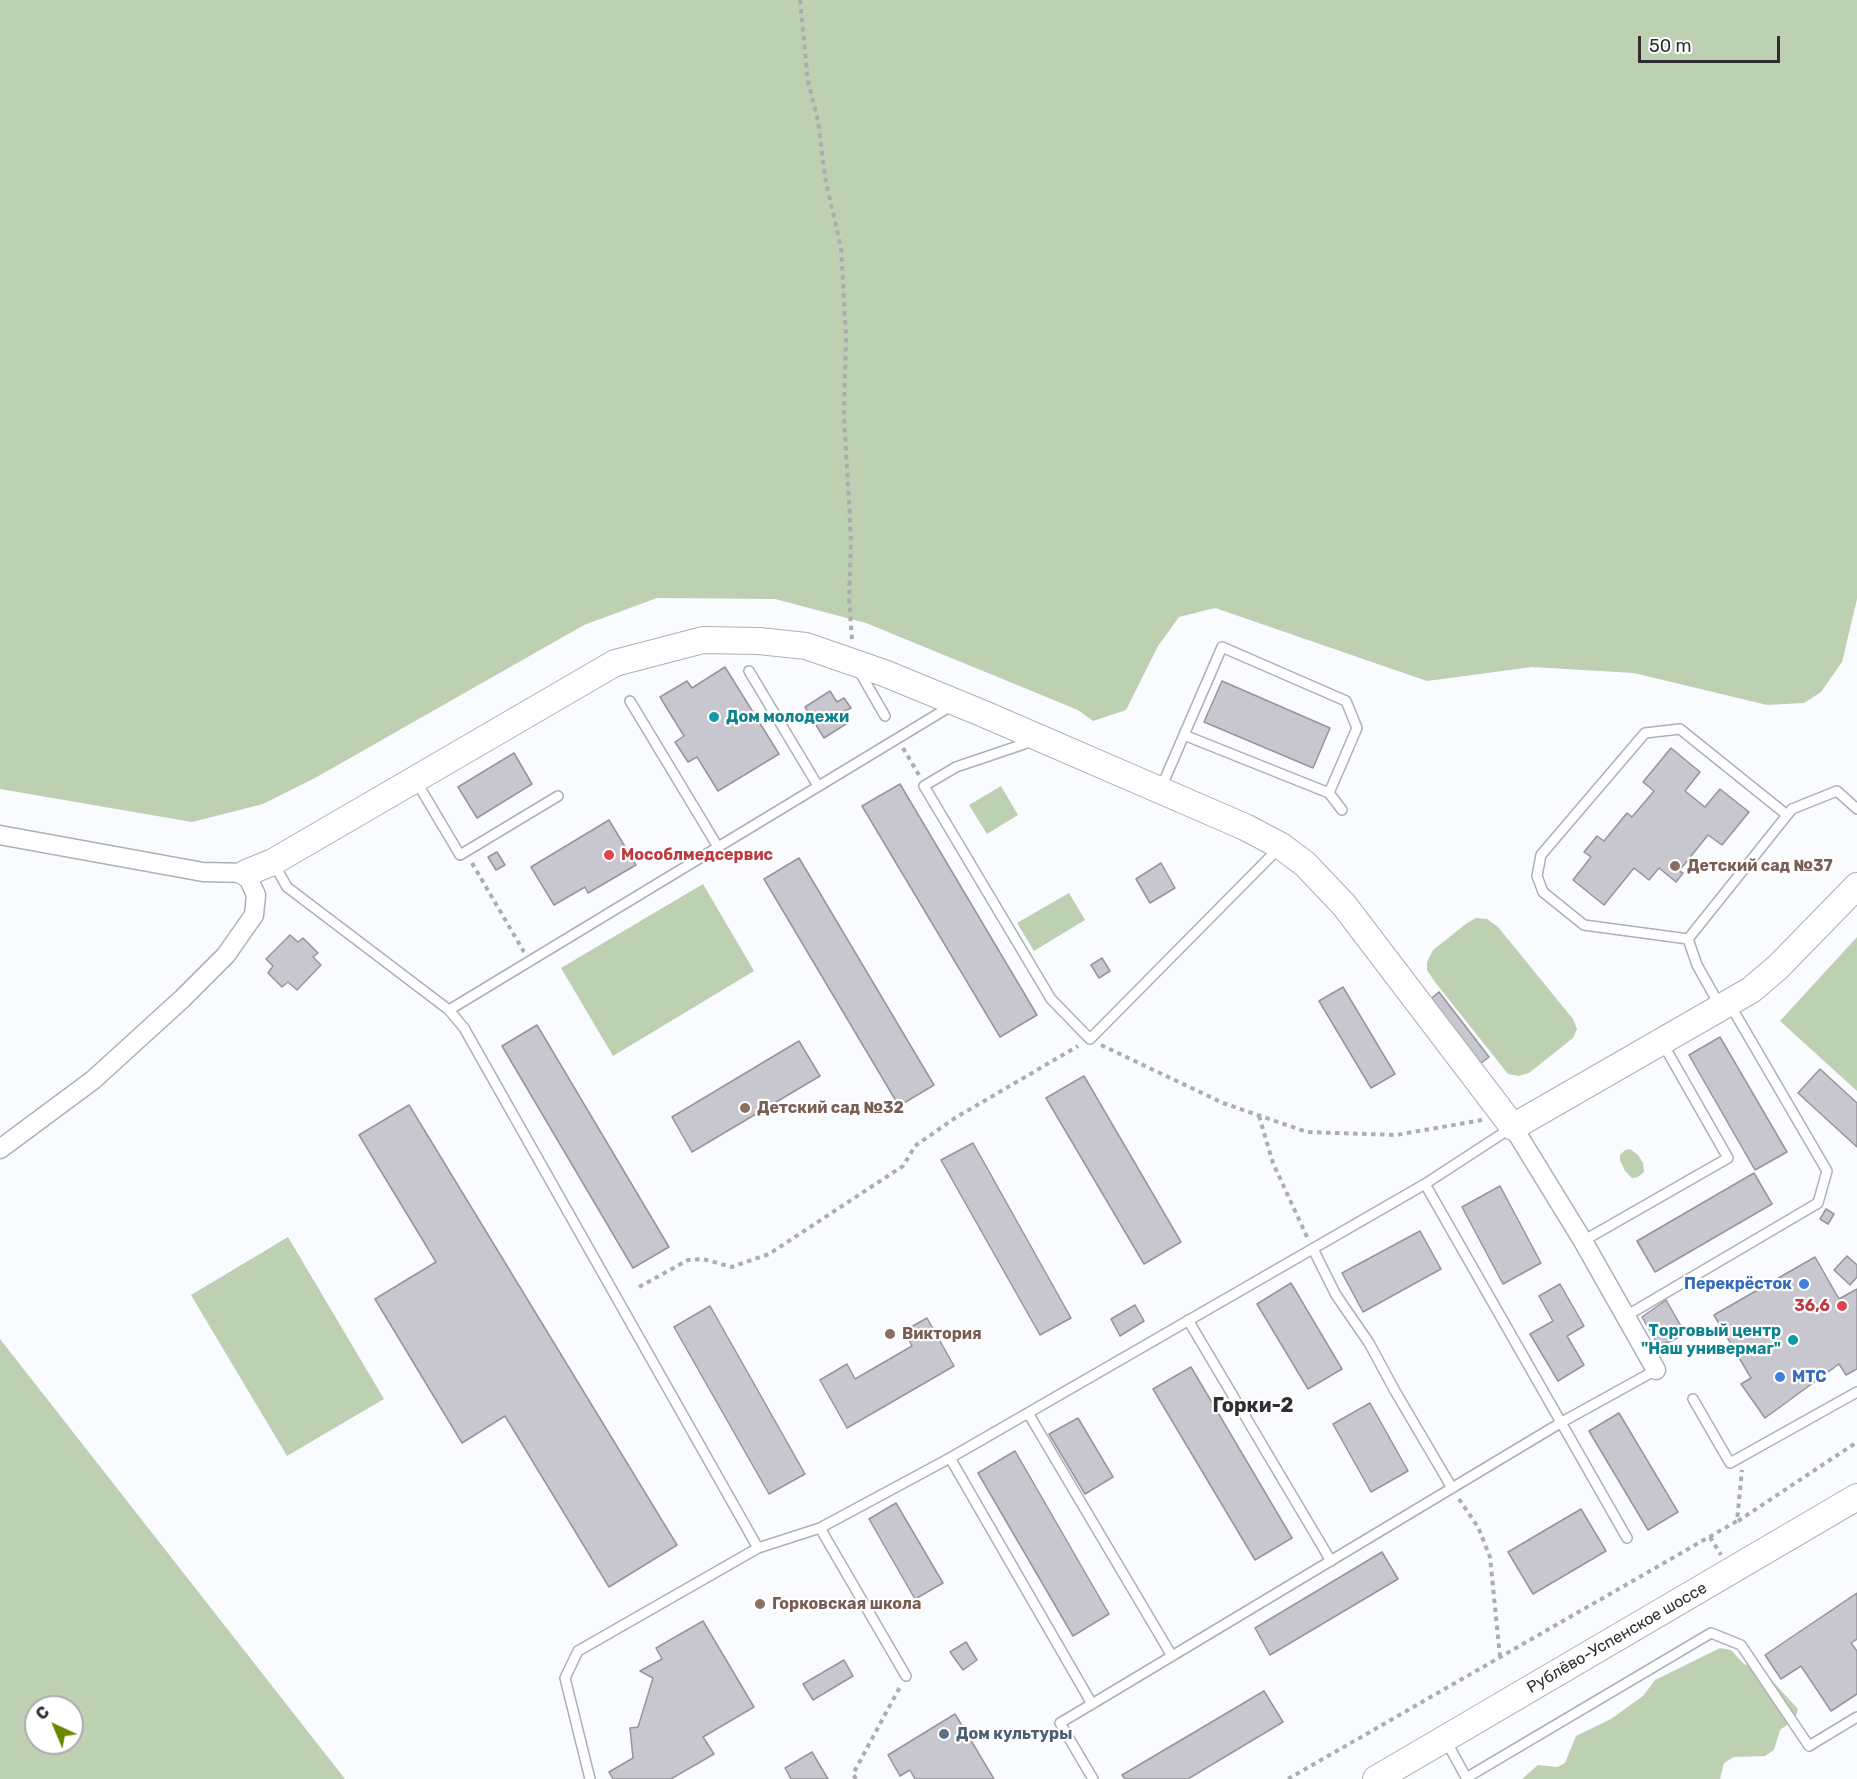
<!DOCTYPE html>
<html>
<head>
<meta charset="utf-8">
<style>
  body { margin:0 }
  #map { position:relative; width:1857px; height:1779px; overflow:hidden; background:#fafbfe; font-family:Rubik,sans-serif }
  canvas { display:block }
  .north { position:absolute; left:24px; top:1695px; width:60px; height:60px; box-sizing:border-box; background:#fff; border:2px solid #abacad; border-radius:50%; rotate:316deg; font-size:16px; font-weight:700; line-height:24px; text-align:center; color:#2d2f31 }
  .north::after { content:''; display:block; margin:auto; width:21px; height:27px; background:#6b8800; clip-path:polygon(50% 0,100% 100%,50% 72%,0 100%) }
  .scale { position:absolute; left:1638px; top:36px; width:142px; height:27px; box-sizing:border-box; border:3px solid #2d2f31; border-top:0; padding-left:8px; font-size:18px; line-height:21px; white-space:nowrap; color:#2d2f31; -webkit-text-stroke:4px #fff; paint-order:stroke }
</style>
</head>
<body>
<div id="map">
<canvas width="1857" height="1779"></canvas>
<div class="north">С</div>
<div class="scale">50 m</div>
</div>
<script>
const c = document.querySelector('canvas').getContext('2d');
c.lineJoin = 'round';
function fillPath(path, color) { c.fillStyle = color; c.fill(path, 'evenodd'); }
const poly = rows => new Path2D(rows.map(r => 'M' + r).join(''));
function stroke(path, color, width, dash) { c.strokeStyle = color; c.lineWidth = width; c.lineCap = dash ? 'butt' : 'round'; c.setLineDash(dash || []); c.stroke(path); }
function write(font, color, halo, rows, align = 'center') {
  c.font = font + ' Rubik,sans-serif'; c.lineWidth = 4.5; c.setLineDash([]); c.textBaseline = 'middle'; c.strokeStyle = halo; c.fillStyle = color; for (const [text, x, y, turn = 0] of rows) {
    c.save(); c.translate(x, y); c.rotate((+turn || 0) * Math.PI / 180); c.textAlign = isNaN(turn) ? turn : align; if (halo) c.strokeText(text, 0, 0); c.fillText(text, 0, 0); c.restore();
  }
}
fillPath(poly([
  [0,0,1857,0,1857,599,1842,662,1821,692,1804,703,1767,705,1634,673,1532,667,1427,681,1215,608,1179,617,1158,646,1126,710,1093,721,1078,710,866,623,775,599,657,598,584,625,315,778,263,804,192,822,0,789],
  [1001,786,1018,815,987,834,969,805],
  [703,884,754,971,613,1056,561,968],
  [1069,893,1085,920,1034,951,1017,923],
  [1476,918,1487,919,1498,927,1573,1019,1577,1029,1573,1038,1529,1073,1519,1076,1508,1074,1435,982,1427,970,1427,962,1433,950,1467,923],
  [1857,937,1857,1091,1780,1021],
  [1630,1149,1638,1155,1643,1163,1644,1172,1638,1177,1632,1178,1625,1171,1620,1160,1620,1155,1625,1150],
  [288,1237,384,1399,287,1456,191,1295],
  [0,1339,345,1779,0,1779],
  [36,1707,72,1707,72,1743,36,1743],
  [1720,1648,1731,1650,1744,1664,1764,1672,1798,1709,1795,1719,1780,1730,1774,1750,1765,1756,1734,1757,1724,1763,1720,1779,1522,1779,1538,1765,1557,1767,1565,1763,1576,1736,1611,1719,1643,1696,1655,1680]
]), '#bdd0b2');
const building = poly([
  [725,667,779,754,718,791,697,757,688,762,675,742,684,736,660,697,687,681,692,688,725,667],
  [1222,681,1330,728,1313,768,1204,722,1222,681],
  [830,691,837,702,844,698,851,708,843,712,849,722,824,738,805,707,830,691],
  [1671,748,1700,772,1685,791,1705,807,1720,789,1749,812,1722,845,1708,835,1679,871,1683,873,1676,882,1659,868,1649,880,1634,868,1604,905,1573,880,1591,857,1584,852,1597,836,1604,841,1627,813,1632,817,1654,791,1643,782,1671,748],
  [514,753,532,784,477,818,458,787,514,753],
  [900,784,1037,1015,1000,1037,862,806,900,784],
  [609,820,636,865,588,893,585,887,554,905,531,867,609,820],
  [497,852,505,865,496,870,488,857,497,852],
  [799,858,934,1085,899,1106,764,879,799,858],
  [1161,863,1175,888,1150,903,1136,879,1161,863],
  [290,935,298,942,303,938,318,953,313,957,321,965,297,990,288,982,282,987,268,973,273,966,266,959,290,935],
  [1102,958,1110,971,1099,978,1091,965,1102,958],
  [1343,987,1395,1074,1371,1088,1319,1001,1343,987],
  [1439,992,1489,1057,1476,1067,1427,1002,1439,992],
  [537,1025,669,1247,633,1268,502,1046,537,1025],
  [1720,1037,1787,1152,1755,1170,1689,1055,1720,1037],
  [799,1041,820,1076,692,1152,672,1117,799,1041],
  [1820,1069,1857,1103,1857,1147,1798,1093,1820,1069],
  [1084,1076,1181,1242,1144,1264,1046,1098,1084,1076],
  [409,1105,677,1545,609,1587,505,1416,462,1443,375,1299,436,1262,359,1135,409,1105],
  [973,1143,1071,1318,1040,1335,941,1160,973,1143],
  [1754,1173,1772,1204,1655,1272,1637,1241,1754,1173],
  [1500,1186,1541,1263,1503,1284,1462,1207,1500,1186],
  [1826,1209,1834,1214,1828,1224,1820,1219,1826,1209],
  [1420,1231,1441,1269,1363,1312,1342,1273,1420,1231],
  [1847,1256,1857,1265,1857,1277,1850,1285,1834,1270,1847,1256],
  [1815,1257,1839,1299,1857,1289,1857,1369,1846,1375,1839,1364,1765,1418,1741,1384,1751,1378,1714,1315,1815,1257],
  [1291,1283,1342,1369,1308,1389,1257,1304,1291,1283],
  [1560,1284,1584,1326,1567,1336,1584,1365,1558,1381,1530,1334,1553,1321,1539,1296,1560,1284],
  [1666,1300,1685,1333,1672,1341,1658,1345,1642,1317,1666,1300],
  [1135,1305,1144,1321,1120,1336,1111,1319,1135,1305],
  [710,1306,805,1474,769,1494,674,1327,710,1306],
  [927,1318,954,1366,847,1428,820,1380,847,1364,855,1379,912,1346,904,1331,927,1318],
  [1191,1367,1292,1538,1255,1560,1153,1389,1191,1367],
  [1370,1403,1408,1471,1371,1492,1333,1424,1370,1403],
  [1619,1413,1678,1512,1648,1530,1589,1431,1619,1413],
  [1078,1418,1113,1477,1085,1494,1049,1434,1078,1418],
  [1015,1451,1109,1614,1073,1636,978,1473,1015,1451],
  [896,1503,943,1583,915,1599,869,1519,896,1503],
  [1581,1509,1606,1551,1533,1594,1508,1552,1581,1509],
  [1382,1552,1398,1579,1270,1655,1255,1628,1382,1552],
  [1857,1593,1857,1639,1851,1643,1857,1651,1857,1694,1831,1711,1801,1666,1781,1679,1765,1655,1857,1593],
  [703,1621,754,1707,703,1737,714,1754,671,1779,613,1779,609,1772,633,1758,630,1728,638,1727,653,1678,640,1671,662,1659,656,1648,703,1621],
  [966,1642,977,1660,963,1670,950,1652,966,1642],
  [844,1660,853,1676,813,1700,803,1684,844,1660],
  [1264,1691,1283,1722,1188,1779,1125,1779,1122,1775,1264,1691],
  [955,1714,994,1779,915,1779,910,1770,900,1776,888,1755,955,1714],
  [812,1752,828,1779,791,1779,785,1768,812,1752]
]);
fillPath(building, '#c8c6ce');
stroke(building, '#96949c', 1.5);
const lane = poly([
  [858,669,885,716],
  [749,671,818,786],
  [630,701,718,847],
  [1184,735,1329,793],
  [1033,741,956,767,924,786,1051,999,1090,1039,1279,848],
  [416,781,460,855,558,796],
  [1161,788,1222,647,1346,701,1357,728,1329,793,1342,810],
  [274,864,287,887,449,1010,464,1028,758,1548],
  [1688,939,1584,925,1543,892,1537,876,1541,855,1645,733,1680,729,1787,815],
  [1720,1006,1697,965,1688,939,1792,809,1837,791,1857,809],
  [449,1010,951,706],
  [1425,1184,1627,1538],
  [1583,1241,1728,1158,1663,1044],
  [1313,1249,1336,1295,1369,1343,1395,1391,1452,1488],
  [1626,1316,1818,1203,1827,1171,1729,1003],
  [1188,1320,1331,1561],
  [1693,1399,1730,1463,1857,1392],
  [1028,1413,1172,1656],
  [950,1458,1092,1704,1562,1422,1656,1370],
  [820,1528,906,1676],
  [1092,1704,1060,1723,1093,1779],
  [1446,1741,1467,1779],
  [1466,1778,1711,1633,1741,1645,1809,1746,1857,1717],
  [590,1779,565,1678,578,1651,758,1548,820,1528,950,1458,1425,1184,1511,1128]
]);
const street = poly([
  [0,835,203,872,246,873,256,895,254,915,226,955,182,999,93,1080,0,1149],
  [1513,1127,1583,1241,1656,1370]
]);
const secondary = poly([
  [246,873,273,862,615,663,703,640,759,641,806,646,884,673,984,714,1245,827,1281,846,1305,864,1344,905,1513,1127,1751,990,1778,967,1857,886],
  [1376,1779,1857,1497]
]);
stroke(lane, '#acb1b8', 12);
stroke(street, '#acb1b8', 21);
stroke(secondary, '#acb1b8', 28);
stroke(poly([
  [800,0,808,81,818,121,826,183,841,247,846,337,844,415,851,539,849,599,852,640],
  [903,748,919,775],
  [472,863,524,952],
  [1101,1045,1223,1103,1307,1132,1396,1135,1482,1120],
  [1259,1116,1273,1163,1307,1237],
  [639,1287,688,1260,703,1259,732,1267,769,1254,903,1166,915,1146,955,1118,1078,1046],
  [1459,1499,1478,1527,1490,1557,1500,1657],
  [1738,1521,1857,1442],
  [1710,1537,1721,1555],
  [856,1779,853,1774,901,1685],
  [1288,1779,1737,1521,1742,1470]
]), '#acadb0', 4, [4.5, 4.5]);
stroke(lane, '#fff', 9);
stroke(street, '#fff', 18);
stroke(secondary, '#fff', 26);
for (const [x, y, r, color] of [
  [714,717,6,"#0f9aa8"],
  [609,855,6,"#e0444e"],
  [1675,866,6,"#8d6e63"],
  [745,1108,6,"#8d6e63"],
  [1804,1284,6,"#3f7fe0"],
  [1842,1306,6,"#e0444e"],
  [890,1334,6,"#8d6e63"],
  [1793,1340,6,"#0f9aa8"],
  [1780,1377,6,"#3f7fe0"],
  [760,1604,6,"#8d6e63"],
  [944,1734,6,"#5c6f8a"]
]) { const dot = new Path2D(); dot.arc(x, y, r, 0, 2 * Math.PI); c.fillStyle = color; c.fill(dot); stroke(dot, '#fff', 2); }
write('bold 16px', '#0d838f', '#fff', [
  ["Дом молодежи",726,717],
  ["Торговый центр",1781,1331,"right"],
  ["\"Наш универмаг\"",1781,1349,"right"]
], 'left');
write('bold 16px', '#be3a42', '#fff', [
  ["Мособлмедсервис",621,855],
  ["36,6",1830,1306,"right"]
], 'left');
write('bold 16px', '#785e54', '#fff', [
  ["Детский сад №37",1687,866],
  ["Детский сад №32",757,1108],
  ["Виктория",902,1334],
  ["Горковская школа",772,1604]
], 'left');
write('bold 16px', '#366cbe', '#fff', [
  ["Перекрёсток",1792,1284],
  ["МТС",1792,1377,"left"]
], 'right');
write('16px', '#2d2f31', '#fff', [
  ["Рублёво-Успенское шоссе",1617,1638,-30]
]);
write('bold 16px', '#4e5e75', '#fff', [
  ["Дом культуры",956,1734]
], 'left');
write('bold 20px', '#2d2f31', '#fff', [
  ["Горки-2",1253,1406]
]);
</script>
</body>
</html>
